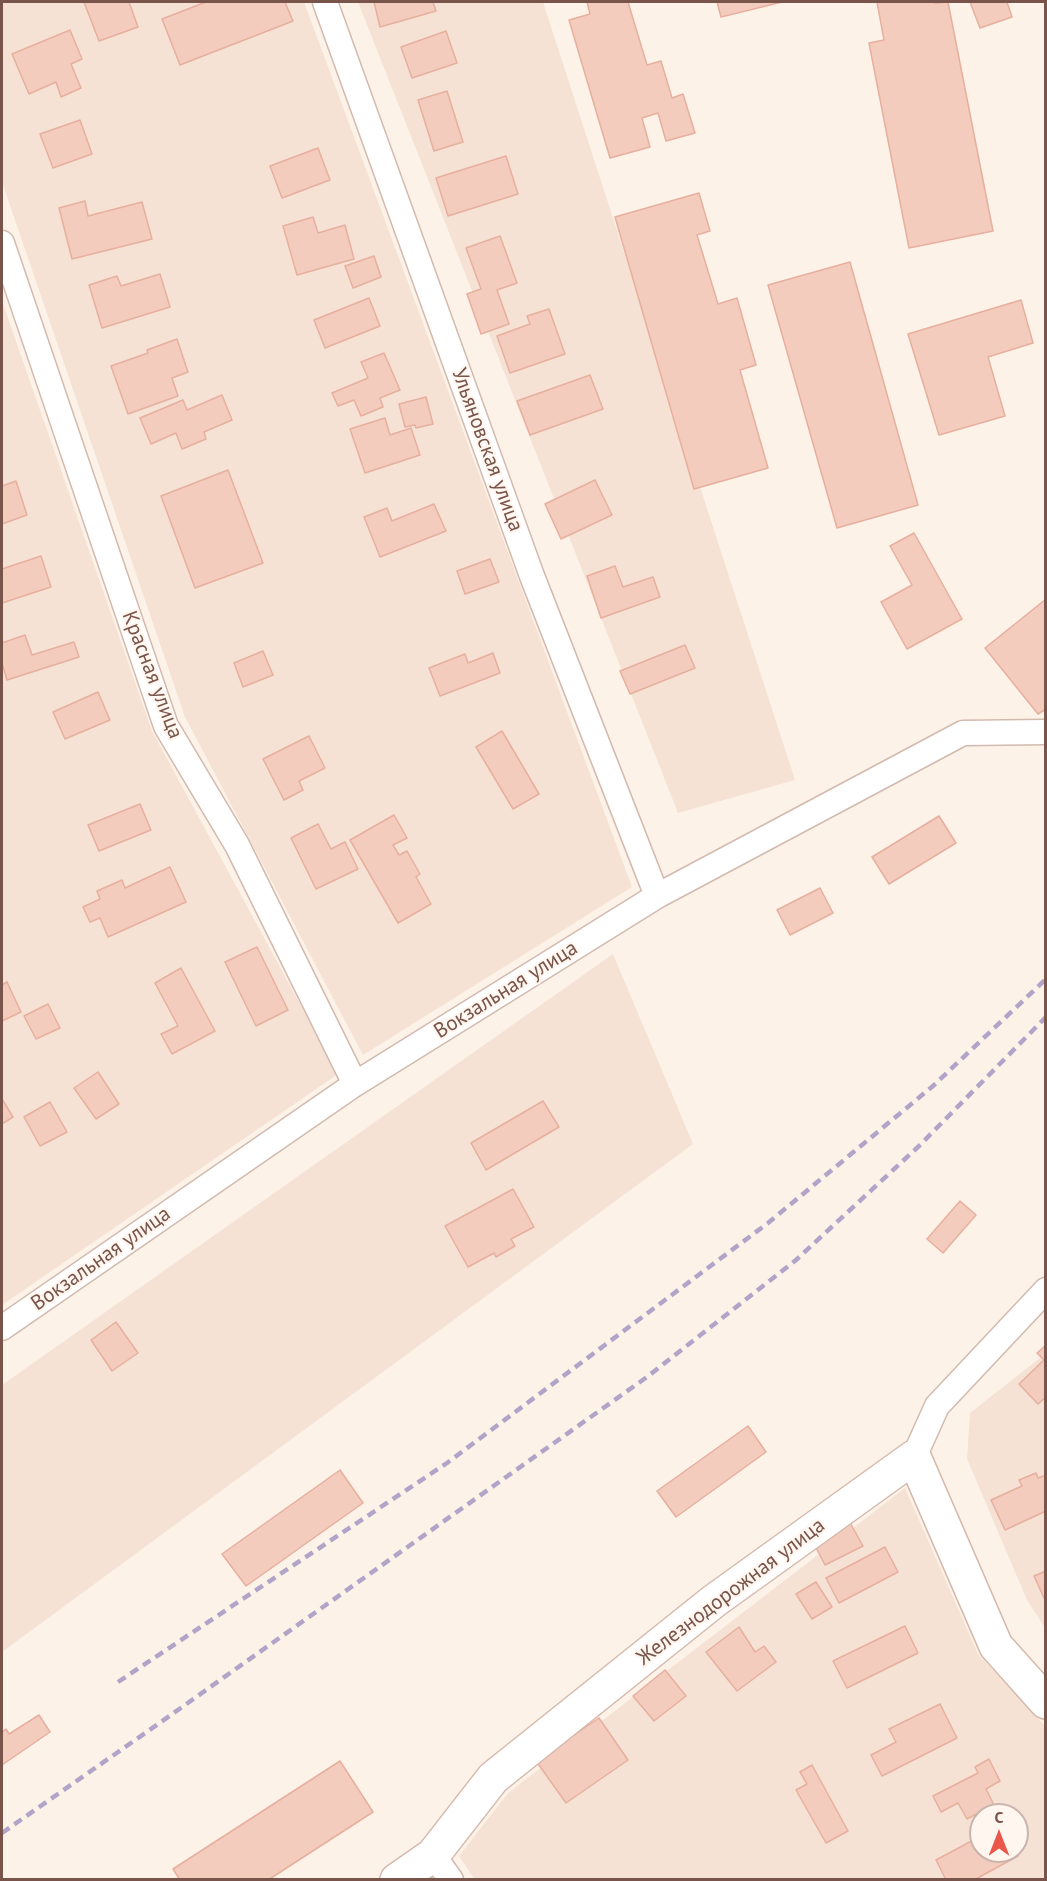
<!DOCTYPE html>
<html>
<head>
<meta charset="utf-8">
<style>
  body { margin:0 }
  #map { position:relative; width:1047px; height:1881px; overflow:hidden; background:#fdf2e7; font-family:"PT Sans",sans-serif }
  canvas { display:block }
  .frame { position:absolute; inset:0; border:3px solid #78544a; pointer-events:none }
  .north { position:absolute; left:969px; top:1803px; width:60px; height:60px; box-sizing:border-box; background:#fff6ef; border:2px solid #c9b5ad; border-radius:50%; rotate:0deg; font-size:16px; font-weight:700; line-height:24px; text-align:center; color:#78544a }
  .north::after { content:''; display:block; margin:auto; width:21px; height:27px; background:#ea564a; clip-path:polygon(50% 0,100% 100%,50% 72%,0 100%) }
</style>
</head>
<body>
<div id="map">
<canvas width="1047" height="1881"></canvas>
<div class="frame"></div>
<div class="north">С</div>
</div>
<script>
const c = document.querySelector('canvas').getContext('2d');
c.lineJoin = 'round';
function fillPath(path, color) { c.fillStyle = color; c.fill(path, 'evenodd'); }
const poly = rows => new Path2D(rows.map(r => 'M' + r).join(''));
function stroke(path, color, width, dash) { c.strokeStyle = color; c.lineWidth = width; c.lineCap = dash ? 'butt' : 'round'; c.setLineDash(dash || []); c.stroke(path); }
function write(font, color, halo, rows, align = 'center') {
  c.font = font + ' "PT Sans",sans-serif'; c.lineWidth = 4.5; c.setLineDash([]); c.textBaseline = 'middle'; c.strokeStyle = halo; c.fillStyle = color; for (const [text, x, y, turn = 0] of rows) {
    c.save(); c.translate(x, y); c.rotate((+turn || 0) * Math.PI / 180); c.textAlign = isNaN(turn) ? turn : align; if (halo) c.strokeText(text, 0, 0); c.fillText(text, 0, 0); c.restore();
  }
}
fillPath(poly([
  [2,2,304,2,632,887,363,1055,185,717,2,182],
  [358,2,543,2,795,780,678,813],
  [2,301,152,731,338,1074,2,1305],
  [613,954,693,1144,2,1652,2,1385],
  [1045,1354,1045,1628,1027,1600,967,1459,970,1413],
  [905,1488,978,1654,1045,1726,1045,1879,475,1880,459,1856,508,1793],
  [981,1815,1017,1815,1017,1851,981,1851]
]), '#f5e2d5');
const building = poly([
  [84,2,129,2,138,27,99,41,84,2],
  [206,2,285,2,293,21,180,65,162,19,206,2],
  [374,2,433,2,436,11,380,27,374,2],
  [587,2,628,2,647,65,661,61,672,98,683,94,695,133,666,141,658,113,642,118,650,147,610,158,569,20,590,14,587,2],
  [717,2,782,2,721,17,717,2],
  [877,2,935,2,935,3,948,2,993,231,909,248,869,43,884,40,877,2],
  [970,2,1007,2,1012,17,980,28,970,2],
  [70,30,82,59,71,64,81,88,61,97,56,82,29,94,12,54,70,30],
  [446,31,457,63,412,78,401,47,446,31],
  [447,91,463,142,434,151,418,100,447,91],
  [80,120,92,154,53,168,40,134,80,120],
  [318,148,330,180,282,198,270,166,318,148],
  [506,156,518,194,448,216,436,178,506,156],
  [699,193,710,231,697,235,718,304,737,298,756,365,740,370,768,468,694,489,615,217,699,193],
  [85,201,88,216,142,202,152,239,72,259,59,208,85,201],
  [313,217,318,233,345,225,354,259,297,275,283,226,313,217],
  [500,236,517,283,497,290,509,324,481,334,467,294,481,289,466,248,500,236],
  [374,256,381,277,353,288,345,266,374,256],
  [850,262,918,505,837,528,768,285,850,262],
  [160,274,170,307,102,328,89,285,117,276,121,286,160,274],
  [369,298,380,326,325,348,314,320,369,298],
  [1021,300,1033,343,988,357,1005,416,939,435,908,334,1021,300],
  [549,309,565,354,510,373,497,336,530,324,527,316,549,309],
  [177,339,188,372,172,378,178,396,128,414,111,366,148,353,147,350,177,339],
  [384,353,400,390,380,398,383,407,361,416,354,400,338,406,332,393,368,378,361,362,384,353],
  [590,375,603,409,530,435,517,401,590,375],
  [222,395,232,420,204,432,206,439,182,449,176,433,151,444,140,418,183,400,187,410,222,395],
  [426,397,433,424,416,428,415,425,405,427,399,404,426,397],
  [385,418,390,435,411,428,420,455,365,473,350,429,385,418],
  [228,470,263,563,195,588,161,496,228,470],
  [595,480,612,515,561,539,545,504,595,480],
  [16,481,27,515,2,524,2,486,16,481],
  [434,504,446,531,380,557,364,517,387,508,392,521,434,504],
  [914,533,962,619,907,649,881,602,912,585,890,546,914,533],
  [41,556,51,587,2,603,2,569,41,556],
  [490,559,499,582,465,594,457,571,490,559],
  [615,566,623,587,653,577,660,597,601,618,587,576,615,566],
  [1046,599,1046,709,1038,714,985,648,1046,599],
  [25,635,32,655,74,642,79,657,7,680,2,663,2,643,25,635],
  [685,645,695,668,630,694,620,671,685,645],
  [263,651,273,675,243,687,234,663,263,651],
  [493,653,500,673,440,696,429,668,465,654,468,663,493,653],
  [98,692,110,720,65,739,53,712,98,692],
  [502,731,539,794,513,809,476,747,502,731],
  [309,736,325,768,299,781,303,790,284,800,263,759,309,736],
  [140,804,151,830,99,851,88,825,140,804],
  [394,815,407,838,393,845,399,855,407,851,420,874,416,877,431,904,398,923,350,840,394,815],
  [939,816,956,843,889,884,872,857,939,816],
  [318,824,331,849,345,842,358,869,316,889,291,838,318,824],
  [170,867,186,902,108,937,100,918,90,922,83,907,100,899,97,891,122,880,125,888,170,867],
  [820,888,833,913,790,935,777,910,820,888],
  [257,947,288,1010,256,1026,225,962,257,947],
  [181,968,215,1031,172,1054,161,1034,178,1026,155,983,181,968],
  [7,982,21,1012,2,1021,2,985,7,982],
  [48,1004,60,1028,36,1039,24,1016,48,1004],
  [98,1072,119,1104,96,1119,74,1088,98,1072],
  [2,1099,13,1117,2,1124,2,1099],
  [543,1101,559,1127,486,1170,471,1143,543,1101],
  [50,1102,67,1132,40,1146,24,1117,50,1102],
  [513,1189,534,1227,511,1239,515,1246,496,1257,494,1253,468,1267,445,1226,513,1189],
  [960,1201,976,1215,943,1253,927,1239,960,1201],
  [116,1322,138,1353,112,1371,91,1340,116,1322],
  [1046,1345,1046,1397,1038,1404,1019,1384,1044,1360,1037,1353,1046,1345],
  [748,1426,766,1452,676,1517,657,1491,748,1426],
  [340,1470,363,1503,246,1586,222,1554,340,1470],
  [1036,1473,1038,1478,1046,1475,1046,1511,1005,1530,991,1500,1022,1486,1019,1480,1036,1473],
  [848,1519,863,1546,825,1565,811,1538,848,1519],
  [885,1547,898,1572,839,1603,826,1578,885,1547],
  [1046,1571,1046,1597,1044,1598,1034,1576,1046,1571],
  [816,1582,832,1607,812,1619,796,1594,816,1582],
  [905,1626,918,1653,847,1688,833,1661,905,1626],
  [739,1627,755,1652,764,1646,776,1662,737,1691,706,1652,739,1627],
  [665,1670,686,1696,654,1721,633,1696,665,1670],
  [940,1704,957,1738,882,1776,871,1755,896,1742,889,1729,940,1704],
  [39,1715,50,1732,2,1765,2,1732,6,1729,9,1734,39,1715],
  [599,1718,628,1760,566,1803,536,1761,599,1718],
  [989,1759,1000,1781,986,1789,994,1805,967,1819,958,1803,941,1812,933,1796,978,1773,975,1767,989,1759],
  [340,1761,373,1812,268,1880,180,1880,173,1869,340,1761],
  [812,1765,848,1831,826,1843,796,1790,807,1784,800,1772,812,1765],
  [981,1836,981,1851,1015,1851,1018,1856,974,1880,946,1880,936,1860,981,1836]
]);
fillPath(building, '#f3ccbe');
stroke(building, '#e7af9e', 1.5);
const street = poly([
  [325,2,532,576,657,896],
  [2,243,166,726,237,845,355,1084],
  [2,1328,355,1084,657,896,963,733,1046,732],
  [914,1457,937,1406,1046,1290],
  [433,1855,451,1880]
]);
const secondary = poly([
  [397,1880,433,1855,493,1778,714,1601,914,1457,996,1646,1046,1702]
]);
stroke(street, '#d2baaf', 27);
stroke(secondary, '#d5b9ac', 36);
stroke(street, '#fff', 24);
stroke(secondary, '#fff', 33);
stroke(poly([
  [118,1682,447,1463,768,1223,933,1086,1046,979],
  [2,1833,161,1722,647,1377,796,1260,919,1146,1046,1017]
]), '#b2a4c8', 4.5, [9, 6]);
write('21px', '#78544a', '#fff6ef', [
  ["Ульяновская улица",487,450,70],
  ["Красная улица",152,675,69],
  ["Вокзальная улица",506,990,-32],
  ["Вокзальная улица",101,1259,-35],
  ["Железнодорожная улица",731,1592,-37]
]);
</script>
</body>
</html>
